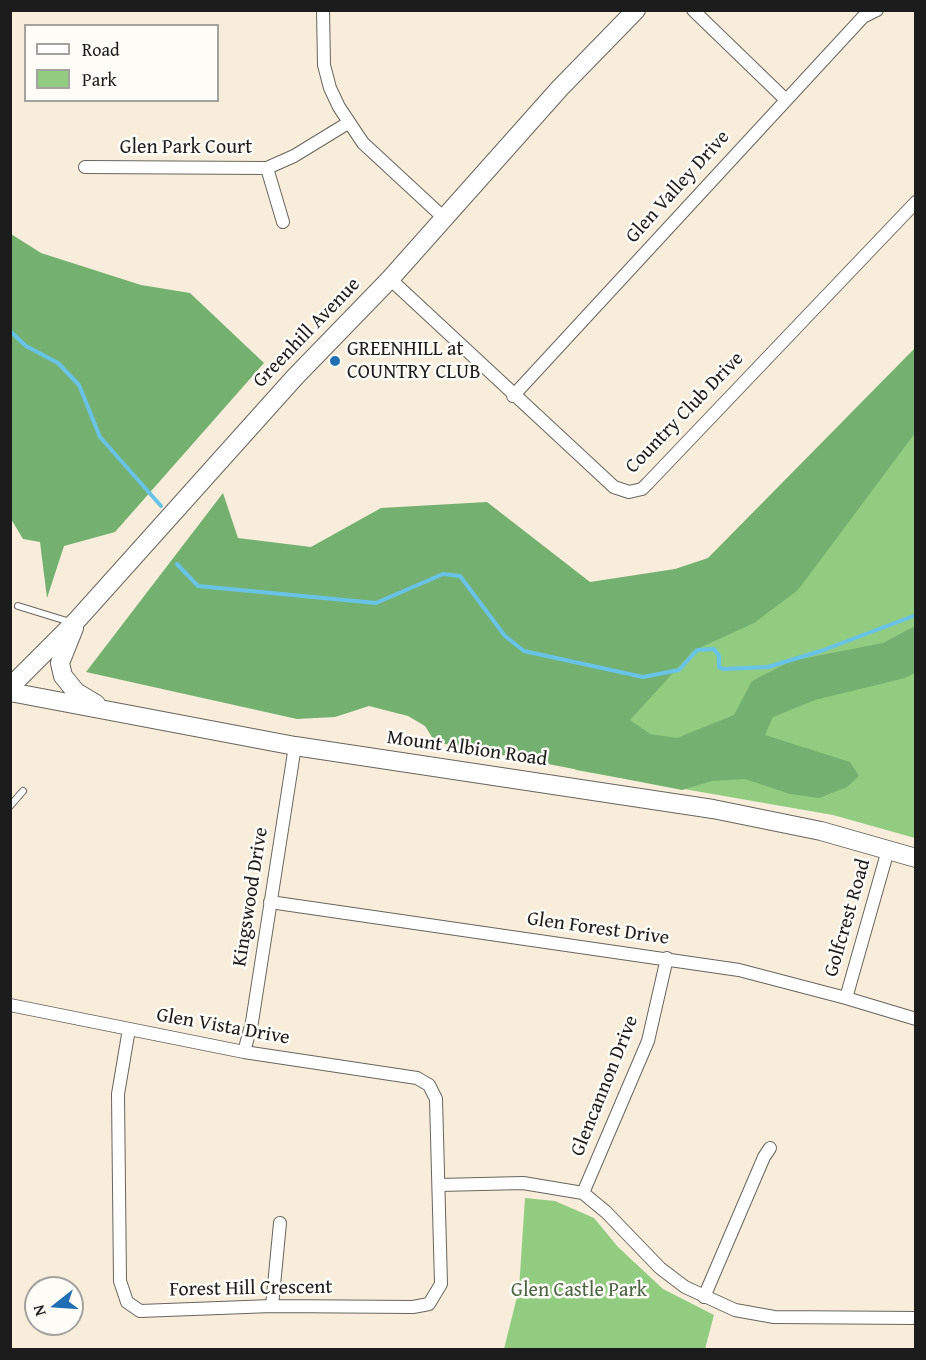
<!DOCTYPE html>
<html>
<head>
<meta charset="utf-8">
<style>
  body { margin:0 }
  #map { position:relative; width:926px; height:1360px; overflow:hidden; background:#f7edda; font-family:"Gentium Book Plus",serif }
  canvas { display:block }
  .frame { position:absolute; inset:0; border:12px solid #1c1c1c; pointer-events:none }
  .legend { position:absolute; left:24px; top:24px; width:195px; height:78px; box-sizing:border-box; background:#fdfcf7; border:2px solid #a3a29f; margin:0; padding:8px 10px; list-style:none; font-size:18px; color:#1c1c1c }
  .legend li { display:flex; align-items:center; gap:12px; height:30px }
  .legend b { width:30px; border:2px solid #a3a29f }
  .north { position:absolute; left:24px; top:1276px; width:60px; height:60px; box-sizing:border-box; background:#fdfcf7; border:2px solid #a3a29f; border-radius:50%; rotate:253deg; font-size:16px; font-weight:700; line-height:24px; text-align:center; color:#1c1c1c }
  .north::after { content:''; display:block; margin:auto; width:21px; height:27px; background:#1f6fb2; clip-path:polygon(50% 0,100% 100%,50% 72%,0 100%) }
</style>
</head>
<body>
<div id="map">
<canvas width="926" height="1360"></canvas>
<div class="frame"></div>
<ul class="legend">
<li><b style="height:8px;background:#fff"></b>Road</li>
<li><b style="height:16px;background:#91cc81"></b>Park</li>
</ul>
<div class="north">N</div>
</div>
<script>
const c = document.querySelector('canvas').getContext('2d');
c.lineJoin = 'round';
function fillPath(path, color) { c.fillStyle = color; c.fill(path, 'evenodd'); }
const poly = rows => new Path2D(rows.map(r => 'M' + r).join(''));
function stroke(path, color, width, dash) { c.strokeStyle = color; c.lineWidth = width; c.lineCap = dash ? 'butt' : 'round'; c.setLineDash(dash || []); c.stroke(path); }
function write(font, color, halo, rows, align = 'center') {
  c.font = font + ' "Gentium Book Plus",serif'; c.lineWidth = 5; c.setLineDash([]); c.textBaseline = 'middle'; c.strokeStyle = halo; c.fillStyle = color; for (const [text, x, y, turn = 0] of rows) {
    c.save(); c.translate(x, y); c.rotate((+turn || 0) * Math.PI / 180); c.textAlign = isNaN(turn) ? turn : align; if (halo) c.strokeText(text, 0, 0); c.fillText(text, 0, 0); c.restore();
  }
}
fillPath(poly([
  [915,430,915,838,833,815,575,770,698,626],
  [525,1198,555,1201,594,1218,618,1247,663,1289,714,1315,705,1349,504,1349,519,1289]
]), '#91cc81');
fillPath(poly([
  [11,234,41,253,141,285,190,293,264,363,115,532,64,546,47,598,40,542,23,539,11,519],
  [915,348,915,433,798,590,754,623,693,651,630,720,650,734,677,738,734,715,752,681,791,661,883,643,915,626,915,673,905,678,815,700,773,717,765,735,850,762,859,776,847,787,819,798,790,794,745,779,712,781,682,790,435,742,425,726,408,716,369,706,335,717,297,719,86,672,223,493,238,538,311,547,381,508,487,502,590,582,675,569,708,558]
]), '#74b06f');
stroke(poly([
  [10,331,26,346,58,363,79,385,100,437,161,506],
  [177,564,198,586,376,603,443,574,460,576,505,636,524,651,643,677,679,670,697,650,714,649,719,656,719,667,723,669,768,667,821,651,916,615]
]), '#69c3e7', 4);
const lane = poly([
  [18,606,70,622],
  [10,806,23,791]
]);
const street = poly([
  [323,10,324,65,330,88,339,107,363,143,444,218],
  [693,10,785,99],
  [85,167,267,168,294,156,348,123],
  [267,168,283,222],
  [390,279,614,487,629,492,642,489,648,483,916,202],
  [513,396,863,17,877,10],
  [270,902,739,970,846,998,916,1019],
  [846,998,888,850],
  [10,1005,244,1052,417,1078,429,1085,436,1099,441,1284,429,1304,413,1307,272,1306,140,1311,127,1302,120,1281,118,1094,129,1029],
  [244,1052,252,1022,295,746],
  [439,1185,523,1183,583,1193,606,1212,660,1268,685,1287,735,1310,774,1317,916,1318],
  [583,1193,648,1041,667,958],
  [704,1297,764,1157,770,1148],
  [272,1306,280,1223]
]);
const secondary = poly([
  [74,628,60,663,63,676,76,692,96,704],
  [10,687,78,619,295,377,390,279,560,88,636,10],
  [10,692,295,746,713,809,821,831,916,858]
]);
stroke(lane, '#69655e', 8);
stroke(street, '#69655e', 14);
stroke(secondary, '#69655e', 20);
stroke(lane, '#fff', 6);
stroke(street, '#fff', 12);
stroke(secondary, '#fff', 18);
for (const [x, y, r, color] of [
  [335,361,6,"#1f6fb2"]
]) { const dot = new Path2D(); dot.arc(x, y, r, 0, 2 * Math.PI); c.fillStyle = color; c.fill(dot); stroke(dot, '#fdfcf7', 2); }
write('20px', '#1c1c1c', '#fdfcf7', [
  ["Glen Park Court",186,148],
  ["Glen Valley Drive",678,187,-48],
  ["Greenhill Avenue",307,333,-46],
  ["Country Club Drive",685,413,-46],
  ["Mount Albion Road",467,749,8],
  ["Kingswood Drive",251,897,-81],
  ["Golfcrest Road",848,918,-74],
  ["Glen Forest Drive",598,929,8],
  ["Glen Vista Drive",223,1027,10],
  ["Glencannon Drive",605,1086,-68],
  ["Forest Hill Crescent",251,1289,-1]
]);
write('20px', '#1c1c1c', '#fdfcf7', [
  ["GREENHILL at",347,350],
  ["COUNTRY CLUB",347,373]
], 'left');
write('20px', '#4b6244', '#fdfcf7', [
  ["Glen Castle Park",579,1291]
]);
</script>
</body>
</html>
